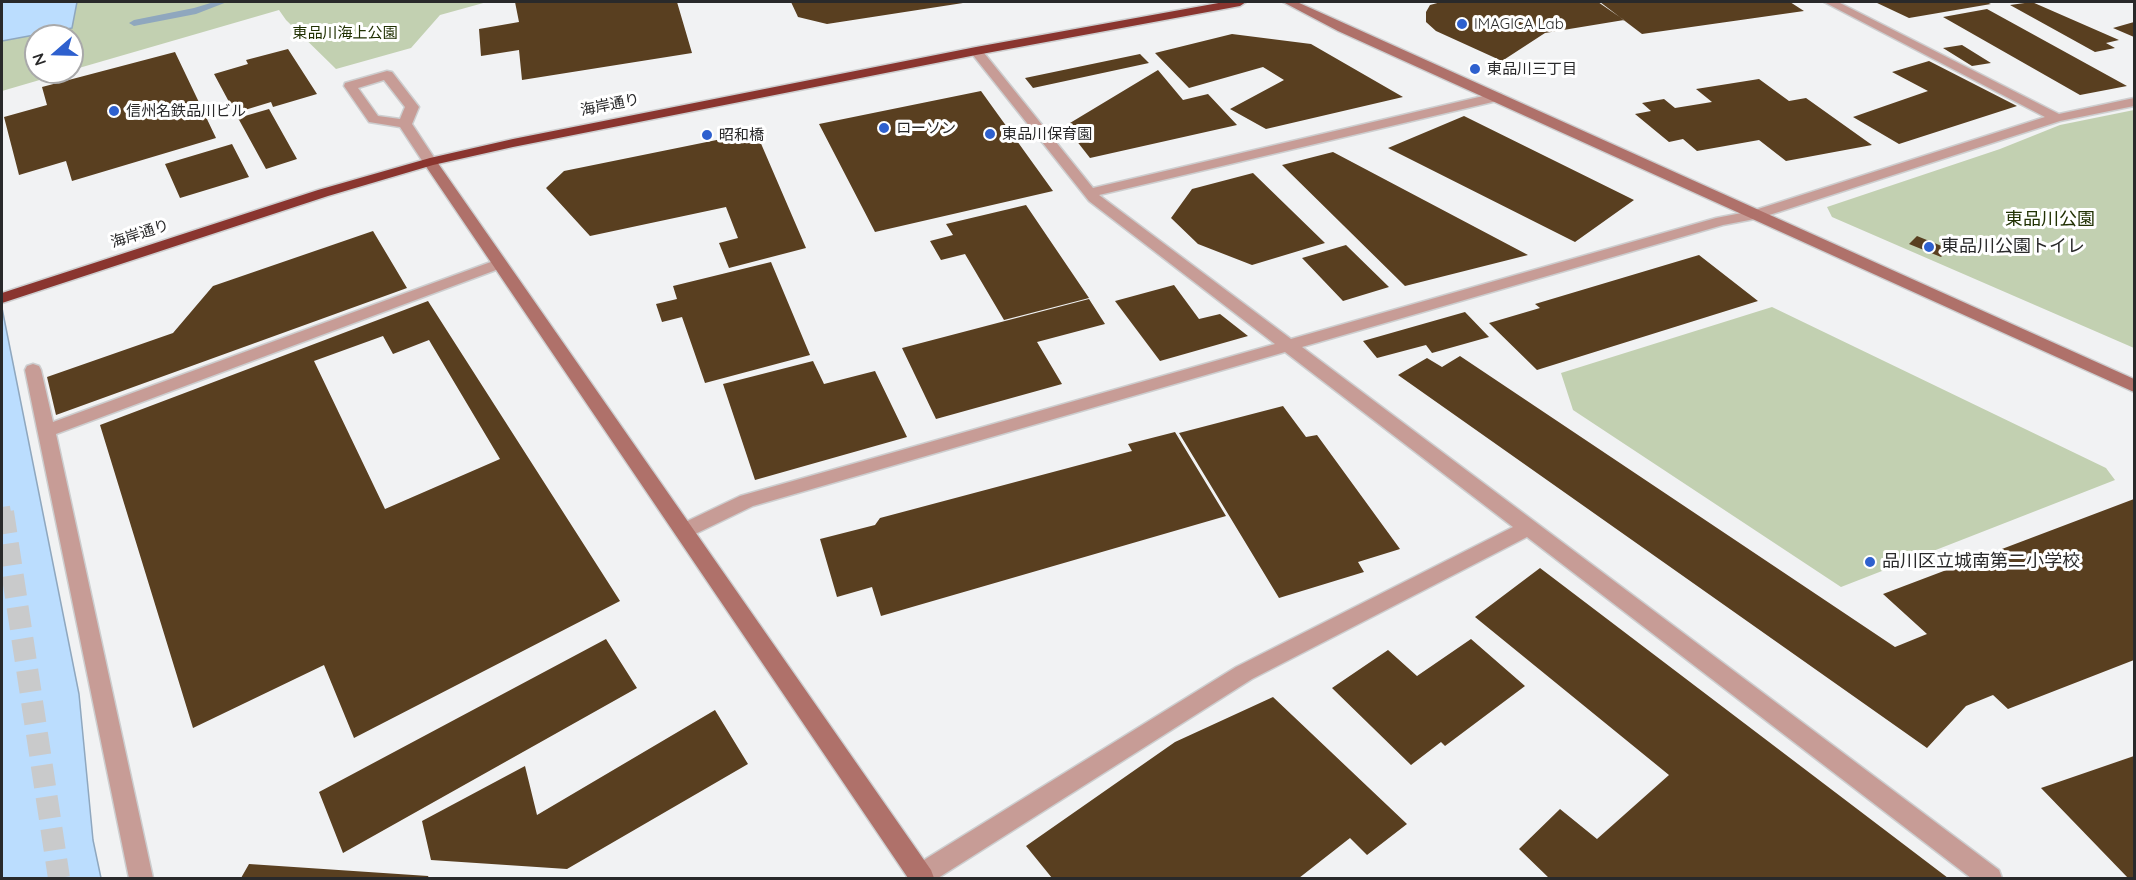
<!DOCTYPE html>
<html>
<head>
<meta charset="utf-8">
<style>
  body { margin:0 }
  #map { position:relative; width:2136px; height:880px; overflow:hidden; background:#f1f2f3; font-family:Quicksand,sans-serif }
  canvas { display:block }
  .frame { position:absolute; inset:0; border:3px solid #29292a; pointer-events:none }
  .north { position:absolute; left:24px; top:24px; width:60px; height:60px; box-sizing:border-box; background:#fff; border:2px solid #a9a9aa; border-radius:50%; rotate:250deg; font-size:16px; font-weight:700; line-height:24px; text-align:center; color:#29292a }
  .north::after { content:''; display:block; margin:auto; width:21px; height:27px; background:#2e60ce; clip-path:polygon(50% 0,100% 100%,50% 72%,0 100%) }
</style>
</head>
<body>
<div id="map">
<canvas width="2136" height="880"></canvas>
<div class="frame"></div>
<div class="north">N</div>
</div>
<script>
const c = document.querySelector('canvas').getContext('2d');
c.lineJoin = 'round';
function fillPath(path, color) { c.fillStyle = color; c.fill(path, 'evenodd'); }
const poly = rows => new Path2D(rows.map(r => 'M' + r).join(''));
function stroke(path, color, width, dash) { c.strokeStyle = color; c.lineWidth = width; c.lineCap = dash ? 'butt' : 'round'; c.setLineDash(dash || []); c.stroke(path); }
function write(font, color, halo, rows, align = 'center') {
  c.font = font + ' Quicksand,"Noto Sans JP",sans-serif'; c.lineWidth = 6; c.setLineDash([]); c.textBaseline = 'middle'; c.strokeStyle = halo; c.fillStyle = color; for (const [text, x, y, turn = 0] of rows) {
    c.save(); c.translate(x, y); c.rotate((+turn || 0) * Math.PI / 180); c.textAlign = isNaN(turn) ? turn : align; if (halo) c.strokeText(text, 0, 0); c.fillText(text, 0, 0); c.restore();
  }
}
fillPath(poly([
  [77,2,487,2,440,15,411,48,336,69,286,20,279,10,72,70,72,36,36,36,36,72,67,72,2,91,2,41,72,28],
  [2134,110,2134,348,1832,217,1827,207,2000,149,2060,125],
  [1772,307,2106,468,2115,480,1841,587,1573,410,1561,373]
]), '#c2d0b1');
const water = poly([
  [2,2,77,2,72,28,2,41,2,2],
  [2,308,79,694,93,840,101,878,2,878,2,308]
]);
fillPath(water, '#bbddfe');
stroke(water, '#8fa7be', 1.5);
fillPath(poly([
  [214,2,227,2,196,14,134,26,129,23,134,20,194,8,214,2]
]), '#8fa7be');
fillPath(poly([
  [515,2,677,2,692,53,522,80,519,50,481,56,479,29,519,22],
  [791,2,963,2,963,3,827,24,798,17],
  [1441,2,1598,2,1624,20,1545,33,1502,61,1436,31,1426,22,1426,12,1430,5],
  [1600,2,1790,2,1804,11,1642,34],
  [1875,2,1986,2,1991,4,1909,18],
  [2032,2,2119,40,2106,43,2115,48,2095,52,2010,5],
  [1987,9,2127,86,2080,95,1943,17],
  [2134,22,2134,37,2113,28],
  [1232,34,1311,44,1403,97,1266,129,1230,109,1284,80,1263,67,1189,88,1155,53],
  [1962,45,1991,63,1972,66,1943,48],
  [288,49,317,94,273,107,271,102,235,113,214,74,248,64,246,60],
  [175,52,216,138,72,181,66,161,19,175,4,117,47,105,42,87],
  [1140,54,1149,63,1033,88,1025,78],
  [1929,61,2017,106,1899,144,1853,117,1928,91,1892,72],
  [1158,70,1183,100,1208,94,1237,125,1090,158,1065,126],
  [1759,79,1789,101,1806,98,1872,145,1786,161,1759,140,1697,151,1683,139,1669,142,1635,114,1651,111,1642,103,1664,99,1675,108,1712,102,1696,89],
  [981,91,1053,191,875,232,819,124],
  [269,109,297,159,266,169,238,118],
  [1464,116,1634,200,1575,242,1388,148],
  [756,132,806,248,729,268,719,243,738,238,726,207,590,236,546,188,564,171],
  [232,144,249,177,180,198,165,164],
  [1333,152,1528,255,1405,286,1282,165],
  [1253,173,1325,243,1252,265,1198,244,1171,218,1192,189],
  [1026,205,1089,298,1004,320,965,254,941,260,930,241,953,235,946,224],
  [373,231,407,288,56,415,47,377,173,333,213,286],
  [1917,236,1949,249,1941,257,1909,244],
  [1346,245,1389,287,1343,301,1302,258],
  [1699,255,1758,301,1537,370,1489,323,1540,308,1535,304],
  [771,262,810,355,705,383,682,317,662,322,656,304,677,299,673,286],
  [1174,285,1199,319,1220,314,1248,336,1160,361,1115,301],
  [1089,299,1105,324,1037,342,1062,384,936,419,902,348],
  [428,301,620,601,354,738,324,665,193,728,100,425],
  [383,336,393,354,429,340,500,459,385,509,314,361],
  [1465,312,1489,337,1432,353,1426,345,1377,358,1363,341],
  [1460,356,1895,647,1927,634,1883,594,2134,499,2134,660,2008,709,1993,695,1966,706,1927,748,1398,375,1427,358,1442,367],
  [813,361,824,384,875,371,907,437,755,480,723,384],
  [1283,406,1306,437,1317,435,1400,549,1358,562,1364,572,1279,598,1179,433],
  [1175,432,1226,516,881,616,872,587,837,597,820,539,875,525,880,518,1132,451,1128,444],
  [1540,568,1948,878,1549,878,1519,849,1560,809,1597,839,1669,775,1475,617],
  [606,639,637,688,343,853,319,792],
  [1471,639,1525,686,1445,746,1441,742,1411,765,1332,688,1388,650,1417,676],
  [1273,697,1407,824,1367,855,1350,838,1299,878,1052,878,1026,846,1175,742],
  [715,710,748,764,567,869,431,860,422,821,525,766,537,815],
  [2134,756,2134,878,2128,878,2041,788],
  [249,864,428,876,429,878,241,878]
]), '#593f20');
stroke(poly([
  [2,507,3,513]
]), '#c9cacb', 16, [16, 8]);
stroke(poly([
  [3,512,59,878]
]), '#c9cacb', 22, [22, 10]);
const lane = poly([
  [499,259,507,264,504,267,56,434,153,878,129,878,25,370,27,366,33,364,39,366,41,370,53,422,499,259]
]);
const street = poly([
  [1824,2,1838,2,2059,114,2134,98,2134,106,2060,121,1760,218,1723,225,1302,347,1999,870,2002,878,1971,878,1527,537,1252,679,938,878,909,878,911,868,1236,667,1513,527,1285,352,753,506,691,536,684,538,677,536,674,531,677,526,740,496,1275,344,1089,201,972,54,970,51,972,48,980,48,1093,188,1496,93,1501,94,1503,97,1501,100,1099,195,1291,339,1716,218,1752,211,2045,117,1824,2],
  [387,71,392,72,419,107,412,124,437,162,435,165,425,165,400,127,369,122,344,86,345,83,387,71],
  [384,80,405,107,400,119,378,116,358,88,384,80]
]);
const secondary = poly([
  [1283,2,1297,2,2134,379,2134,392,1338,31,1283,2],
  [430,158,435,159,931,870,934,878,908,878,423,162,430,158]
]);
const highway = poly([
  [1224,2,1246,2,1240,6,976,55,513,147,433,165,328,196,2,303,2,293,318,190,430,158,513,139,976,47,1224,2]
]);
stroke(lane, '#cdcecf', 3);
stroke(street, '#cdcecf', 3);
stroke(secondary, '#cdcecf', 3);
stroke(highway, '#cdcecf', 3);
fillPath(lane, '#c79c96');
fillPath(street, '#c79c96');
fillPath(secondary, '#af716a');
fillPath(highway, '#8a352f');
for (const [x, y, r, color] of [
  [1462,24,6,"#2e60ce"],
  [1475,69,6,"#2e60ce"],
  [114,111,6,"#2e60ce"],
  [884,128,6,"#2e60ce"],
  [990,134,6,"#2e60ce"],
  [707,135,6,"#2e60ce"],
  [1929,247,6,"#2e60ce"],
  [1870,562,6,"#2e60ce"]
]) { const dot = new Path2D(); dot.arc(x, y, r, 0, 2 * Math.PI); c.fillStyle = color; c.fill(dot); stroke(dot, '#fff', 2); }
write('15px', '#29292a', '#fff', [
  ["IMAGICA Lab",1474,24],
  ["東品川三丁目",1487,69],
  ["信州名鉄品川ビル",126,111],
  ["ローソン",896,128],
  ["東品川保育園",1002,134],
  ["昭和橋",719,135]
], 'left');
write('15px', '#213103', '#fff', [
  ["東品川海上公園",345,33]
]);
write('15px', '#29292a', '#fff', [
  ["海岸通り",610,105,-11],
  ["海岸通り",140,234,-18]
]);
write('18px', '#213103', '#fff', [
  ["東品川公園",2050,220]
]);
write('18px', '#29292a', '#fff', [
  ["東品川公園トイレ",1941,247],
  ["品川区立城南第二小学校",1882,562]
], 'left');
</script>
</body>
</html>
